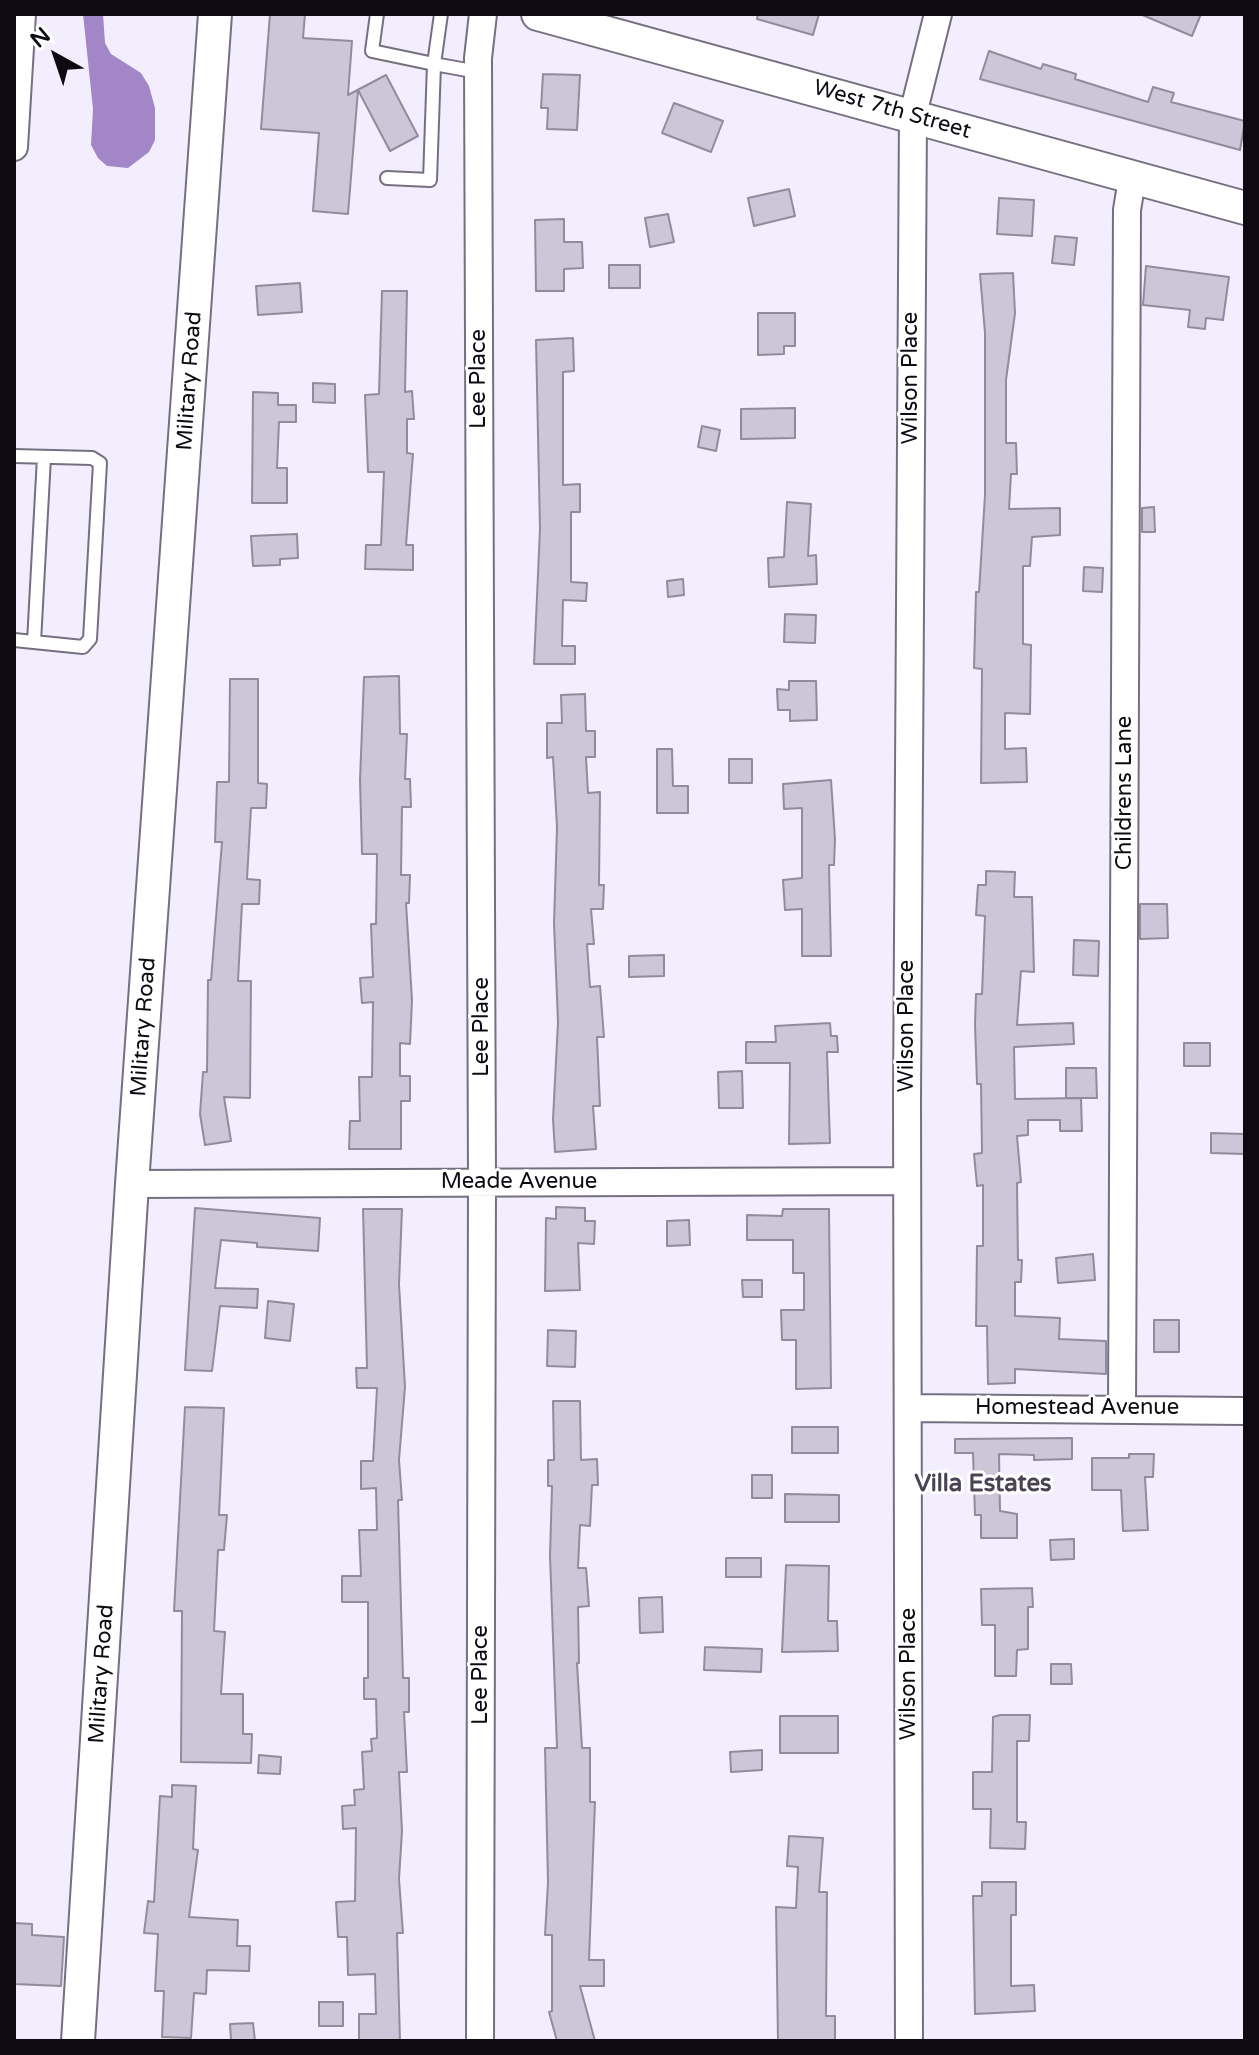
<!DOCTYPE html>
<html>
<head>
<meta charset="utf-8">
<style>
  body { margin:0 }
  #map { position:relative; width:1259px; height:2055px; overflow:hidden; background:#f3eefd; font-family:"Varela Round",sans-serif }
  canvas { display:block }
  .frame { position:absolute; inset:0; border:16px solid #0d0a11; pointer-events:none }
  .north { position:absolute; left:16px; top:16px; width:80px; height:80px; -webkit-text-stroke:6px #fff; paint-order:stroke; rotate:320deg; font-size:22px; font-weight:700; line-height:32px; text-align:center; color:#0d0a11 }
  .north::after { content:''; display:block; margin:auto; width:28px; height:36px; background:#0d0a11; clip-path:polygon(50% 0,100% 100%,50% 72%,0 100%) }
</style>
</head>
<body>
<div id="map">
<canvas width="1259" height="2055"></canvas>
<div class="frame"></div>
<div class="north">N</div>
</div>
<script>
const c = document.querySelector('canvas').getContext('2d');
c.lineJoin = 'round';
function fillPath(path, color) { c.fillStyle = color; c.fill(path, 'evenodd'); }
const poly = rows => new Path2D(rows.map(r => 'M' + r).join(''));
function stroke(path, color, width, dash) { c.strokeStyle = color; c.lineWidth = width; c.lineCap = dash ? 'butt' : 'round'; c.setLineDash(dash || []); c.stroke(path); }
function write(font, color, halo, rows, align = 'center') {
  c.font = font + ' "Varela Round",sans-serif'; c.lineWidth = 6; c.setLineDash([]); c.textBaseline = 'middle'; c.strokeStyle = halo; c.fillStyle = color; for (const [text, x, y, turn = 0] of rows) {
    c.save(); c.translate(x, y); c.rotate((+turn || 0) * Math.PI / 180); c.textAlign = isNaN(turn) ? turn : align; if (halo) c.strokeText(text, 0, 0); c.fillText(text, 0, 0); c.restore();
  }
}
fillPath(poly([
  [83,14,103,14,105,43,111,54,141,73,149,86,155,108,155,140,149,152,128,168,107,166,98,158,91,145,93,109]
]), '#a286c8');
const building = poly([
  [270,14,305,14,303,38,352,41,348,95,386,75,418,136,390,151,358,90,348,214,313,211,319,133,261,129,270,14],
  [758,14,819,14,813,35,757,19,758,14],
  [1140,14,1201,14,1192,36,1140,14],
  [989,51,1041,69,1043,64,1076,74,1075,79,1148,102,1153,87,1174,93,1171,102,1245,121,1240,150,980,79,989,51],
  [543,74,580,75,577,130,547,129,548,108,541,108,543,74],
  [674,103,723,121,711,152,662,133,674,103],
  [789,189,795,216,754,226,748,198,789,189],
  [999,198,1034,200,1032,236,997,234,999,198],
  [668,214,674,242,650,247,645,218,668,214],
  [564,219,564,242,582,242,583,268,564,269,564,291,536,291,535,220,564,219],
  [1055,236,1077,238,1074,265,1052,263,1055,236],
  [609,265,640,265,640,288,609,288,609,265],
  [1146,266,1229,277,1223,320,1206,318,1205,329,1188,327,1190,310,1143,305,1146,266],
  [1013,273,1015,313,1006,380,1006,443,1016,443,1017,474,1011,474,1009,509,1060,508,1060,535,1032,537,1030,566,1023,566,1023,644,1031,645,1030,714,1005,713,1005,749,1026,748,1027,782,981,783,982,669,974,668,976,592,979,592,985,495,985,333,980,274,1013,273],
  [300,283,302,312,258,315,256,286,300,283],
  [382,291,407,291,405,392,412,391,414,419,407,419,407,453,413,454,406,545,413,545,413,570,365,569,366,545,381,545,384,472,368,472,365,395,379,394,382,291],
  [758,313,795,313,795,346,784,346,784,354,758,355,758,313],
  [573,338,574,371,563,372,563,485,580,484,580,512,571,512,571,582,587,583,586,601,563,600,562,646,575,646,575,664,534,664,540,529,536,340,573,338],
  [313,383,335,384,335,403,313,402,313,383],
  [253,392,278,393,278,405,296,405,296,422,279,422,277,468,287,468,287,503,252,503,253,392],
  [795,408,795,438,741,439,741,409,795,408],
  [702,426,720,430,716,451,698,447,702,426],
  [787,502,811,504,808,556,816,555,817,584,769,587,768,558,784,557,787,502],
  [1154,507,1155,532,1142,532,1142,508,1154,507],
  [297,534,298,558,280,559,280,565,253,566,251,536,297,534],
  [1084,567,1103,568,1102,592,1083,591,1084,567],
  [683,579,684,595,668,597,667,581,683,579],
  [785,614,816,615,815,643,784,642,785,614],
  [399,676,400,734,407,734,405,779,410,779,411,807,402,807,401,875,410,875,409,903,406,903,412,1000,410,1044,400,1043,400,1076,410,1076,410,1101,401,1101,401,1149,349,1149,350,1121,360,1121,359,1077,372,1077,373,1002,362,1003,360,978,373,977,371,924,376,924,377,854,362,854,360,780,364,677,399,676],
  [230,679,258,679,258,783,267,784,266,808,251,808,247,879,260,880,259,904,242,904,238,981,251,981,250,1098,224,1097,231,1141,205,1145,200,1114,203,1072,207,1072,208,980,211,980,222,842,215,842,217,782,229,782,230,679],
  [789,681,816,681,817,720,790,721,790,710,778,710,777,689,789,690,789,681],
  [585,694,586,731,595,731,595,757,586,757,588,793,600,792,599,885,604,885,603,909,591,909,594,944,587,944,590,987,600,986,604,1037,597,1037,600,1106,593,1106,596,1149,555,1152,553,1119,558,1022,554,923,557,827,553,757,547,758,547,723,562,723,561,695,585,694],
  [657,749,672,749,673,786,688,786,688,813,657,813,657,749],
  [729,759,752,759,752,783,729,783,729,759],
  [831,780,835,839,834,865,829,865,831,956,802,956,802,909,785,910,783,880,802,878,802,808,784,809,783,784,831,780],
  [986,871,1015,872,1014,897,1032,897,1034,972,1021,971,1017,1025,1073,1023,1074,1044,1014,1047,1015,1099,1081,1098,1082,1131,1060,1131,1060,1120,1028,1120,1028,1135,1017,1136,1021,1182,1017,1183,1018,1260,1022,1260,1021,1282,1015,1282,1015,1316,1060,1318,1059,1339,1106,1341,1106,1374,1015,1369,1015,1383,988,1384,987,1326,976,1326,977,1246,983,1246,983,1185,977,1186,974,1154,982,1153,981,1084,977,1084,975,1024,976,994,982,994,985,916,976,915,978,885,986,885,986,871],
  [1140,904,1167,904,1168,938,1140,939,1140,904],
  [1074,940,1099,941,1098,976,1073,975,1074,940],
  [664,955,664,976,629,977,629,956,664,955],
  [830,1023,831,1036,837,1036,838,1052,827,1052,830,1143,789,1144,790,1063,746,1063,746,1042,776,1042,775,1026,830,1023],
  [1184,1043,1210,1043,1210,1066,1184,1066,1184,1043],
  [1066,1068,1096,1068,1097,1098,1066,1098,1066,1068],
  [742,1071,743,1108,719,1108,718,1072,742,1071],
  [1211,1133,1245,1134,1245,1154,1211,1153,1211,1133],
  [556,1207,585,1208,585,1221,595,1221,594,1244,578,1243,580,1290,545,1291,546,1218,556,1219,556,1207],
  [195,1208,320,1218,318,1251,257,1247,257,1243,221,1240,215,1288,258,1289,257,1308,220,1306,212,1371,185,1370,195,1208],
  [363,1209,402,1209,399,1284,405,1387,399,1460,402,1500,398,1500,403,1678,409,1678,409,1712,404,1712,407,1772,399,1772,402,1831,399,1879,403,1933,397,1933,400,2041,359,2041,359,2014,376,2014,375,1974,348,1975,347,1937,338,1937,336,1902,355,1901,356,1828,343,1829,342,1806,355,1805,354,1790,364,1789,362,1752,372,1751,371,1739,377,1738,376,1699,364,1699,364,1678,368,1678,368,1602,342,1602,342,1576,361,1576,359,1530,377,1530,376,1488,361,1489,361,1461,373,1461,377,1388,357,1388,356,1368,367,1368,363,1209],
  [783,1209,829,1209,831,1388,796,1389,796,1340,782,1340,781,1310,804,1310,804,1273,793,1273,793,1240,747,1240,747,1215,782,1216,783,1209],
  [689,1220,690,1245,667,1246,667,1221,689,1220],
  [1093,1254,1095,1280,1058,1283,1056,1258,1093,1254],
  [742,1280,762,1280,762,1297,743,1297,742,1280],
  [268,1301,294,1304,290,1341,265,1338,268,1301],
  [1154,1320,1179,1320,1179,1352,1154,1352,1154,1320],
  [548,1330,576,1331,575,1367,547,1366,548,1330],
  [553,1401,580,1401,581,1460,597,1459,598,1485,592,1485,590,1526,580,1525,578,1568,586,1568,589,1606,578,1607,579,1663,577,1663,582,1748,590,1748,590,1802,595,1802,589,1960,604,1960,604,1986,580,1986,595,2041,557,2041,549,2012,552,2011,552,1935,545,1935,548,1882,545,1748,557,1748,550,1556,552,1486,548,1486,548,1460,554,1460,553,1401],
  [185,1407,224,1408,219,1515,227,1515,224,1550,218,1550,214,1631,225,1632,221,1694,243,1694,243,1734,252,1734,251,1763,181,1762,182,1611,174,1611,185,1407],
  [792,1427,838,1427,838,1453,792,1453,792,1427],
  [1072,1438,1072,1459,1034,1460,1034,1455,999,1454,1000,1511,1017,1514,1017,1538,981,1538,981,1515,975,1515,973,1453,955,1453,955,1439,1072,1438],
  [1129,1454,1154,1454,1153,1477,1145,1477,1148,1530,1123,1531,1121,1490,1092,1490,1092,1458,1129,1458,1129,1454],
  [752,1475,772,1475,772,1498,752,1498,752,1475],
  [785,1494,839,1495,839,1522,785,1522,785,1494],
  [1074,1539,1074,1559,1051,1560,1050,1540,1074,1539],
  [726,1558,761,1558,761,1577,726,1577,726,1558],
  [786,1565,829,1566,828,1621,837,1621,838,1651,782,1652,786,1565],
  [1032,1588,1033,1607,1028,1607,1028,1649,1017,1650,1016,1676,995,1676,995,1625,982,1625,981,1589,1032,1588],
  [662,1597,663,1632,640,1633,639,1598,662,1597],
  [705,1647,762,1649,761,1672,704,1670,705,1647],
  [1051,1664,1071,1664,1072,1684,1051,1684,1051,1664],
  [1000,1715,1030,1715,1029,1741,1017,1741,1017,1822,1026,1822,1025,1849,990,1848,991,1809,973,1809,973,1772,992,1772,993,1717,1000,1715],
  [780,1716,838,1716,838,1753,780,1753,780,1716],
  [762,1750,762,1770,731,1772,730,1752,762,1750],
  [259,1755,281,1757,280,1774,258,1773,259,1755],
  [172,1785,196,1786,193,1849,198,1850,189,1917,238,1920,237,1946,250,1946,249,1971,207,1970,206,1994,194,1993,191,2038,162,2037,164,1991,155,1991,158,1934,144,1933,148,1901,154,1902,160,1796,172,1797,172,1785],
  [789,1836,823,1838,819,1892,827,1892,826,2016,835,2016,835,2041,778,2041,776,1907,796,1908,798,1867,787,1866,789,1836],
  [982,1882,1016,1882,1016,1915,1011,1915,1011,1986,1034,1985,1035,2011,975,2014,973,1896,982,1896,982,1882],
  [14,1923,32,1924,32,1935,64,1937,61,1986,14,1984,14,1923],
  [319,2002,343,2002,343,2026,319,2026,319,2002],
  [253,2023,255,2041,231,2041,230,2024,253,2023]
]);
fillPath(building, '#cdc5d8');
stroke(building, '#928b9d', 2);
const service = poly([
  [377,14,372,51,434,64,441,14],
  [387,178,430,180,434,64,478,72],
  [14,456,92,458,100,463,90,639,83,647,14,640],
  [34,642,44,457]
]);
const minor = poly([
  [14,147,22,14],
  [132,1184,906,1181],
  [1122,1407,1127,210,1132,179],
  [909,1408,1245,1411],
  [480,2041,482,1183,478,58,483,14],
  [909,2041,907,1098,913,114,938,14]
]);
const tertiary = poly([
  [538,14,1245,208],
  [78,2041,132,1184,215,14]
]);
stroke(service, '#756f7f', 16);
stroke(minor, '#756f7f', 30);
stroke(tertiary, '#756f7f', 36);
stroke(service, '#fff', 12);
stroke(minor, '#fff', 26);
stroke(tertiary, '#fff', 32);
write('22px', '#0d0a11', '#fff', [
  ["West 7th Street",892,110,16],
  ["Wilson Place",911,378,-90],
  ["Lee Place",479,379,-90],
  ["Military Road",190,381,-86],
  ["Childrens Lane",1125,793,-90],
  ["Wilson Place",907,1026,-90],
  ["Military Road",144,1027,-86],
  ["Lee Place",482,1027,-90],
  ["Meade Avenue",519,1182],
  ["Homestead Avenue",1077,1408],
  ["Military Road",102,1674,-86],
  ["Wilson Place",909,1674,-90],
  ["Lee Place",481,1675,-90]
]);
write('bold 24px', '#494353', '#fff', [
  ["Villa Estates",983,1485]
]);
</script>
</body>
</html>
